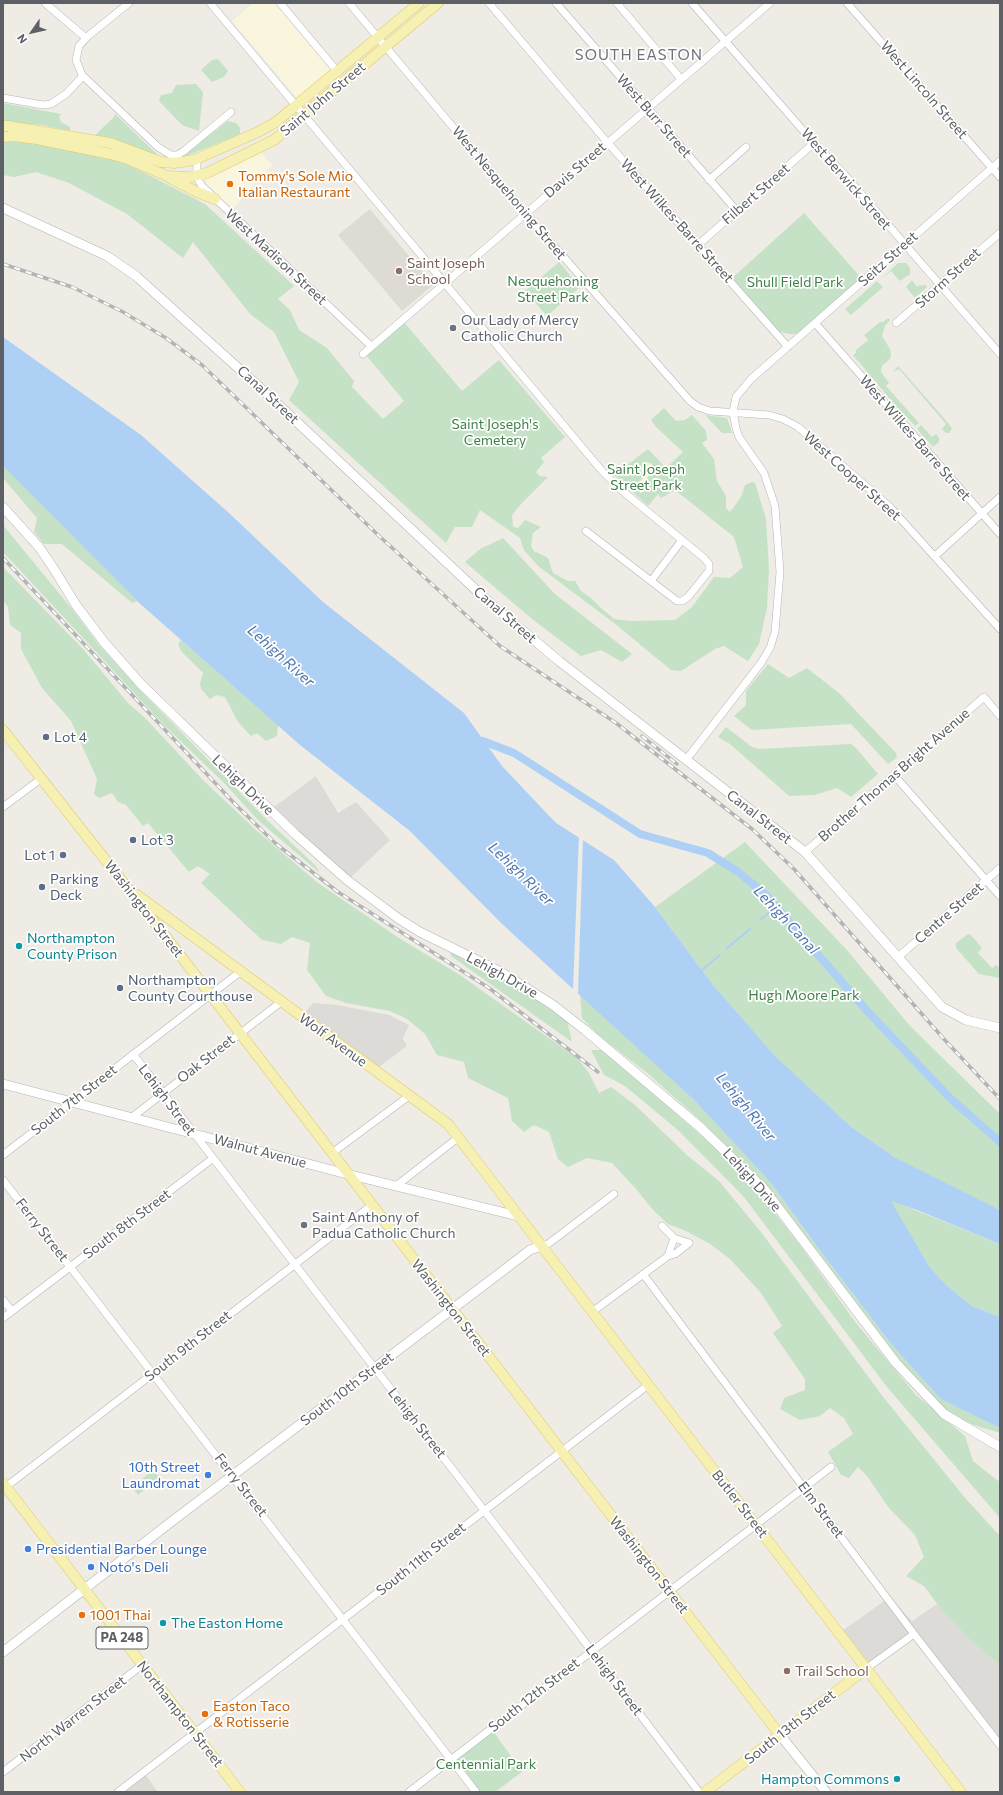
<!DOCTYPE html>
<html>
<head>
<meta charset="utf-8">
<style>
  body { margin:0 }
  #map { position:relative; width:1003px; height:1795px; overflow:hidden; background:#eeece5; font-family:Commissioner,sans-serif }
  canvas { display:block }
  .frame { position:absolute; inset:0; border:4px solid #5d6064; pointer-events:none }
  .north { position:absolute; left:12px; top:12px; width:40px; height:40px; -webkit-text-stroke:3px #fff; paint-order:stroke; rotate:236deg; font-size:11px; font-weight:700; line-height:16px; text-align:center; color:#5d6064 }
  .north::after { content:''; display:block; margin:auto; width:14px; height:18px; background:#5d6064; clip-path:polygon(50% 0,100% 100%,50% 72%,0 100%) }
</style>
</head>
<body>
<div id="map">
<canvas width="1003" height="1795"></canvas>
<div class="frame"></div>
<div class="north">N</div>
</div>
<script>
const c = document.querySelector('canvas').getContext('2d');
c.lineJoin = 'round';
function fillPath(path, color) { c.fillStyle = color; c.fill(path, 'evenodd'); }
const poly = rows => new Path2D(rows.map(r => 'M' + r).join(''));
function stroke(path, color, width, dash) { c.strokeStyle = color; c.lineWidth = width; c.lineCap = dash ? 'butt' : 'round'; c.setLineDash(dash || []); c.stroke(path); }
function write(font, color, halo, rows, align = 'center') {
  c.font = font + ' Commissioner,sans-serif'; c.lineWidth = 3.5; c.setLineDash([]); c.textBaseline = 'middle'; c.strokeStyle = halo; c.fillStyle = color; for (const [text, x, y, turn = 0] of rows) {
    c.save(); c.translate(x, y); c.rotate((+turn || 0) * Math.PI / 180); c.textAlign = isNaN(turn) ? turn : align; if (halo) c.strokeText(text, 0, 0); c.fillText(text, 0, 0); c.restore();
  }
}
fillPath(poly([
  [253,3,277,3,331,69,300,96,297,98,232,21],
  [260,151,272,165,231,210,207,186,206,177]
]), '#faf6de');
fillPath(poly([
  [316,776,338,813,356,802,390,840,349,879,270,810],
  [313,1003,337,1005,389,1015,409,1025,403,1038,407,1046,379,1067,304,1013],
  [890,1597,912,1621,937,1604,968,1638,1000,1665,1000,1743,915,1632,865,1668,839,1633]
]), '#dddbd7');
fillPath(poly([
  [370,209,433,285,402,311,338,235],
  [144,1773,158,1792,120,1792]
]), '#dddbd4');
fillPath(poly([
  [218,59,228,71,224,77,212,82,201,70,212,60],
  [196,84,203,92,199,131,182,125,159,101,161,95,172,93,176,85],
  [3,103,61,114,59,117,61,122,70,127,70,131,42,125,3,122],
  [115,114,157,154,156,156,94,136,114,117],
  [228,121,236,123,240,128,240,134,186,156,185,154],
  [3,141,30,142,112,159,129,165,205,204,294,286,278,299,290,310,299,330,327,348,354,381,352,387,383,419,404,401,366,355,404,322,462,391,499,360,565,437,541,458,544,462,536,472,540,476,548,477,522,503,512,515,513,527,518,528,525,520,541,527,533,533,531,546,534,551,548,558,553,573,568,581,575,581,581,591,590,597,600,607,614,619,630,621,675,620,692,607,714,577,730,578,743,567,734,537,675,490,661,498,658,494,648,506,614,475,648,449,666,468,683,452,656,427,651,420,664,408,676,421,685,420,692,415,706,431,707,440,702,443,714,459,717,481,726,496,726,508,730,512,741,497,745,485,752,482,755,483,766,519,769,570,767,608,759,644,748,661,724,646,715,649,681,671,671,670,614,623,538,566,524,550,520,538,480,510,472,527,455,527,446,543,289,400,299,382,274,332,250,314,193,242,183,258,127,214,69,183,36,172,14,177,3,175],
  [804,213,864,281,798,334,789,334,773,330,730,280],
  [559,262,580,287,547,316,525,291],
  [898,263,906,263,910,268,910,274,900,281,891,271,881,279],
  [912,280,917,287,920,285,923,286,924,284,927,287,915,298,906,287],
  [877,281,883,287,851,315,845,309],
  [888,318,890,320,885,326,882,336,890,349,891,355,890,359,882,366,881,372,889,383,886,386,919,423,915,426,906,416,904,416,853,355,856,353,856,350,868,340,864,335,880,322,883,322],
  [898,366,949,424,952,429,949,433,946,433,942,429,946,424,899,369,893,372],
  [705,415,727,418,732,433,722,433],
  [921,425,932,437,936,434,939,438,939,442,933,447,917,429],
  [3,466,44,506,137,601,132,603,62,544,44,544,34,532,37,518,3,478],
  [3,525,72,609,99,645,139,689,268,821,315,865,320,873,259,821,224,783,164,725,3,552],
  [503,538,555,594,632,654,622,662,601,650,581,656,532,619,465,562,480,549],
  [3,567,83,649,128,703,146,719,204,781,257,831,318,883,399,938,460,975,577,1058,589,1073,599,1093,611,1087,635,1105,688,1156,719,1181,761,1232,884,1398,966,1499,1000,1536,1000,1665,968,1638,941,1609,924,1586,906,1576,924,1557,915,1535,889,1508,867,1476,858,1467,849,1478,841,1475,828,1452,853,1434,844,1418,830,1408,820,1416,800,1420,780,1409,784,1398,805,1390,805,1379,773,1333,782,1326,761,1293,730,1259,710,1244,686,1231,668,1224,654,1211,636,1189,612,1163,587,1158,568,1167,558,1159,549,1132,534,1125,524,1132,512,1121,508,1098,468,1078,464,1062,437,1055,425,1034,407,1019,390,1011,346,1003,326,996,307,970,310,943,292,937,281,944,262,940,201,883,210,874,198,866,189,872,148,823,143,826,126,805,118,802,112,793,100,798,96,796,94,794,97,779,71,721,42,688,21,649,21,633,10,625,8,607,3,600],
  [181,640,278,725,277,736,266,741,257,733,251,736,238,722,225,697,216,695,210,699,201,689,200,683,203,673,181,651,178,644],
  [768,664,789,678,807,668,839,693,896,753,897,757,895,759,888,764,851,724,752,730,734,716,746,705,746,691],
  [726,727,752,747,759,749,851,744,856,748,878,774,851,797,837,788,815,795,789,796,730,744,718,737],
  [745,842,846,949,910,1026,1000,1114,1000,1210,896,1158,850,1126,774,1056,713,985,655,907],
  [968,934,971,935,982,948,978,953,992,968,996,965,1000,968,1000,978,979,974,956,948,956,943],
  [450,952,503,977,567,1021,572,1042,451,956],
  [580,994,694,1100,771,1183,825,1257,892,1345,941,1398,1000,1428,1000,1433,955,1419,902,1364,763,1182,701,1121,646,1072,599,1036,582,1018],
  [591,1050,603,1050,718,1150,758,1192,800,1245,856,1323,916,1395,965,1436,973,1461,998,1481,1000,1479,1000,1518,887,1387,744,1197,679,1131,625,1086,604,1075],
  [890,1200,1000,1244,1000,1317,972,1306,945,1284,929,1266],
  [153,1470,160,1478,138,1495,132,1487],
  [491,1728,522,1772,495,1792,476,1792,451,1759]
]), '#c5e2c7');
fillPath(poly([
  [646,462,652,464,655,469,647,478,649,483,648,488,641,493,638,490,638,483,645,476,640,469]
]), '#f6f2d8');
fillPath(poly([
  [3,337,141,435,229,513,323,602,464,713,502,766,556,823,614,860,655,907,713,985,774,1055,850,1126,896,1158,1000,1210,1000,1244,917,1210,891,1201,929,1266,945,1284,972,1306,1000,1317,1000,1428,941,1399,892,1345,825,1257,771,1183,694,1100,501,923,410,831,300,745,137,601,3,466]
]), '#aed0f5');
fillPath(poly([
  [579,835,583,838,578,995,573,990]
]), '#eeece5');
stroke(poly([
  [761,919,776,907],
  [726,949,750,929],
  [702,970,720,955]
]), '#aed0f5', 2);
stroke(poly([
  [483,741,514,753,640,834,708,853,738,872,765,894,868,1012,950,1098,1000,1142]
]), '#aed0f5', 8);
const street = poly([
  [45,3,86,38],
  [129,3,88,36,79,46,76,60,82,75,158,147,171,155,177,155,184,151,231,112],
  [210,3,602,471,620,489,704,558,709,564,709,571,688,597,682,601,677,601,586,531],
  [280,3,337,71],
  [349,3,525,213,690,401,698,407,710,411,769,415,783,419,798,427,890,507,1000,629],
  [489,3,607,142,788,347],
  [556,3,737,211],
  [617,3,681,79],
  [692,3,814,143,844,174,1000,354],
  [847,3,1000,177],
  [3,98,43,105,51,104,66,94,83,76],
  [197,159,197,178,202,186,371,346],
  [709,180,746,147],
  [698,245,814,143],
  [815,323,1000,534],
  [896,323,1000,233],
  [363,354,770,3],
  [935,556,1000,497],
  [651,581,682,540],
  [686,760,761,663,770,648,775,632,780,572,775,506,764,473,739,437,736,428,733,412,736,397,751,379,1000,161],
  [894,775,1000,896],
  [3,807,42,778],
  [805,852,984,697,1000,716],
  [897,958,1000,868],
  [133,1054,540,1583,699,1792],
  [131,1118,281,1002],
  [332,1153,409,1096],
  [3,1155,240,972],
  [3,1180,476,1792],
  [396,1186,459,1137],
  [662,1226,674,1238,689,1243],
  [674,1238,668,1256,675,1254,689,1243],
  [541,1246,548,1244,614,1194],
  [643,1274,914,1634,1000,1745],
  [3,1300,12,1311],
  [592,1312,668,1256],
  [3,1318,212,1159],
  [3,1489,372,1205],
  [867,1668,914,1634],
  [3,1772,142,1665],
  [118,1792,648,1385],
  [409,1792,831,1467]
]);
const secondary = poly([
  [3,208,107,256,136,276,267,394,491,604,559,661,805,852,942,1007,966,1020,1000,1028],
  [3,507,39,547,54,569,76,605,104,642,140,683,295,834,347,880,399,919,420,932,501,972,553,1005,585,1030,701,1128,764,1189,896,1363,944,1414,1000,1447],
  [3,1084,347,1174,518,1216],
  [3,1652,171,1522,496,1276,530,1250,541,1246],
  [780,1735,826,1792]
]);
const primary = poly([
  [3,126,8,126,110,143,161,162,174,163,194,160,258,132,276,122,419,3],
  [3,137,14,136,37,139,110,154,125,158,167,176,189,177,207,173,274,140,438,3],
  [170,178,197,192,215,199],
  [3,730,163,933,780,1735],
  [137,895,448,1124,961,1792],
  [3,1483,240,1792],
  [705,1792,867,1668]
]);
stroke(street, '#b2b5b9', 8);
stroke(secondary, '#b2b4b8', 10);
stroke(primary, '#e1ca6b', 11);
stroke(street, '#fff', 7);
stroke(secondary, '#fff', 9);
stroke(primary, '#f6f0b2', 10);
const rail = poly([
  [3,264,72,287,123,312,166,338,202,365,378,535,500,646,616,723,752,829,794,869,943,1038,1000,1099],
  [3,558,234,803,275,843,338,892,489,988,598,1072],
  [642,736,677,764]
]);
stroke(rail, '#b3b4b4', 3.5);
stroke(rail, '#fff', 2, [6]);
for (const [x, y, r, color] of [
  [230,184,4,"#e8710a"],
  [399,271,4,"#8d6e63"],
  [453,328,4,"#6b7280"],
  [46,737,4,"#5c6f8a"],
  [133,840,4,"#5c6f8a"],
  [63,855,4,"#5c6f8a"],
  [42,887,4,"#5c6f8a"],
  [19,946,4,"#0f9aa8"],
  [120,988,4,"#5c6f8a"],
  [304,1225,4,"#6b7280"],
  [208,1475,4,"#3f7fe0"],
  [28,1549,4,"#3f7fe0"],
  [91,1567,4,"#3f7fe0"],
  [82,1615,4,"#e8710a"],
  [163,1623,4,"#0f9aa8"],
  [787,1671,4,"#8d6e63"],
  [205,1714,4,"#e8710a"],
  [897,1779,4,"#0f9aa8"]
]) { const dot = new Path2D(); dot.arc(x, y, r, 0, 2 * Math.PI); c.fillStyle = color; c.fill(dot); stroke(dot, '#fff', 1.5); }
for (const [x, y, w] of [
  [122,1638,52]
]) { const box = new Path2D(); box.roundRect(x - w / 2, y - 11, w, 22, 3); c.fillStyle = '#fff'; c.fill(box); stroke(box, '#5d6064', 1); }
write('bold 13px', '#5d6064', null, [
  ["PA 248",122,1638]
]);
write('14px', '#5d6064', '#fff', [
  ["West Lincoln Street",924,90,49],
  ["Saint John Street",323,99,-40],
  ["West Burr Street",654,116,49],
  ["Davis Street",575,170,-41],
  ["West Berwick Street",846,179,49],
  ["West Nesquehoning Street",509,193,50],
  ["Filbert Street",756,194,-41],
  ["West Wilkes-Barre Street",677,221,48],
  ["West Madison Street",276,257,43],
  ["Seitz Street",888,259,-42],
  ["Storm Street",948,278,-42],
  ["Canal Street",268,395,43],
  ["West Wilkes-Barre Street",915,438,49],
  ["West Cooper Street",852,476,42],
  ["Canal Street",505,615,41],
  ["Brother Thomas Bright Avenue",894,775,-41],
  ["Lehigh Drive",243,785,44],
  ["Canal Street",759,817,38],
  ["Washington Street",144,909,52],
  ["Centre Street",949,913,-41],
  ["Lehigh Drive",502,975,29],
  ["Wolf Avenue",333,1040,36],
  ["Oak Street",206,1059,-38],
  ["South 7th Street",74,1100,-38],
  ["Lehigh Street",167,1100,53],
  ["Walnut Avenue",260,1151,15],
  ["Lehigh Drive",752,1180,48],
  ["South 8th Street",127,1224,-37],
  ["Ferry Street",42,1230,52],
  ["Washington Street",451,1308,52],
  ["South 9th Street",188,1346,-38],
  ["South 10th Street",347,1389,-37],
  ["Lehigh Street",417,1423,52],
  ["Ferry Street",241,1485,52],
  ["Butler Street",740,1504,52],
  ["Elm Street",821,1510,53],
  ["South 11th Street",421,1559,-38],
  ["Washington Street",649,1565,52],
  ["Lehigh Street",614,1680,53],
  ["South 12th Street",534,1695,-38],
  ["Northampton Street",180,1714,52],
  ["North Warren Street",73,1719,-38],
  ["South 13th Street",790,1727,-38]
]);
write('14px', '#c56008', '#fff', [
  ["Tommy's Sole Mio",238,176],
  ["Italian Restaurant",238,192],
  ["1001 Thai",90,1615],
  ["Easton Taco",213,1706],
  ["& Rotisserie",213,1722]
], 'left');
write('14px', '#785e54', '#fff', [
  ["Saint Joseph",407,263],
  ["School",407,279],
  ["Trail School",795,1671]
], 'left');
write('14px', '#408048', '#fff', [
  ["Nesquehoning",553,281],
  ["Street Park",553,297],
  ["Shull Field Park",795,282],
  ["Saint Joseph's",495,424],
  ["Cemetery",495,440],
  ["Saint Joseph",646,469],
  ["Street Park",646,485],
  ["Hugh Moore Park",804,995],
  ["Centennial Park",486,1764]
]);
write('14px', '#5b616d', '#fff', [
  ["Our Lady of Mercy",461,320],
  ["Catholic Church",461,336],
  ["Saint Anthony of",312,1217],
  ["Padua Catholic Church",312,1233]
], 'left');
write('14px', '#4e5e75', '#fff', [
  ["Lot 4",54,737],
  ["Lot 3",141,840],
  ["Lot 1",55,855,"right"],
  ["Parking",50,879],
  ["Deck",50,895],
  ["Northampton",128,980],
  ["County Courthouse",128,996]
], 'left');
write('14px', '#0d838f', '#fff', [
  ["Northampton",27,938],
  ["County Prison",27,954],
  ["The Easton Home",171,1623],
  ["Hampton Commons",889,1779,"right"]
], 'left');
write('14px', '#366cbe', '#fff', [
  ["10th Street",200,1467,"right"],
  ["Laundromat",200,1483,"right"],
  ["Presidential Barber Lounge",36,1549],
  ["Noto's Deli",99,1567]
], 'left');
c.letterSpacing = '1px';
write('15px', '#6e7176', '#fff', [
  ["SOUTH EASTON",639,55]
]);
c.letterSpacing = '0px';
write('italic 15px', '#5076ae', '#fff', [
  ["Lehigh River",281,656,42],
  ["Lehigh River",521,874,44],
  ["Lehigh Canal",786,920,47],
  ["Lehigh River",746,1107,50]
]);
</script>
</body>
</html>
